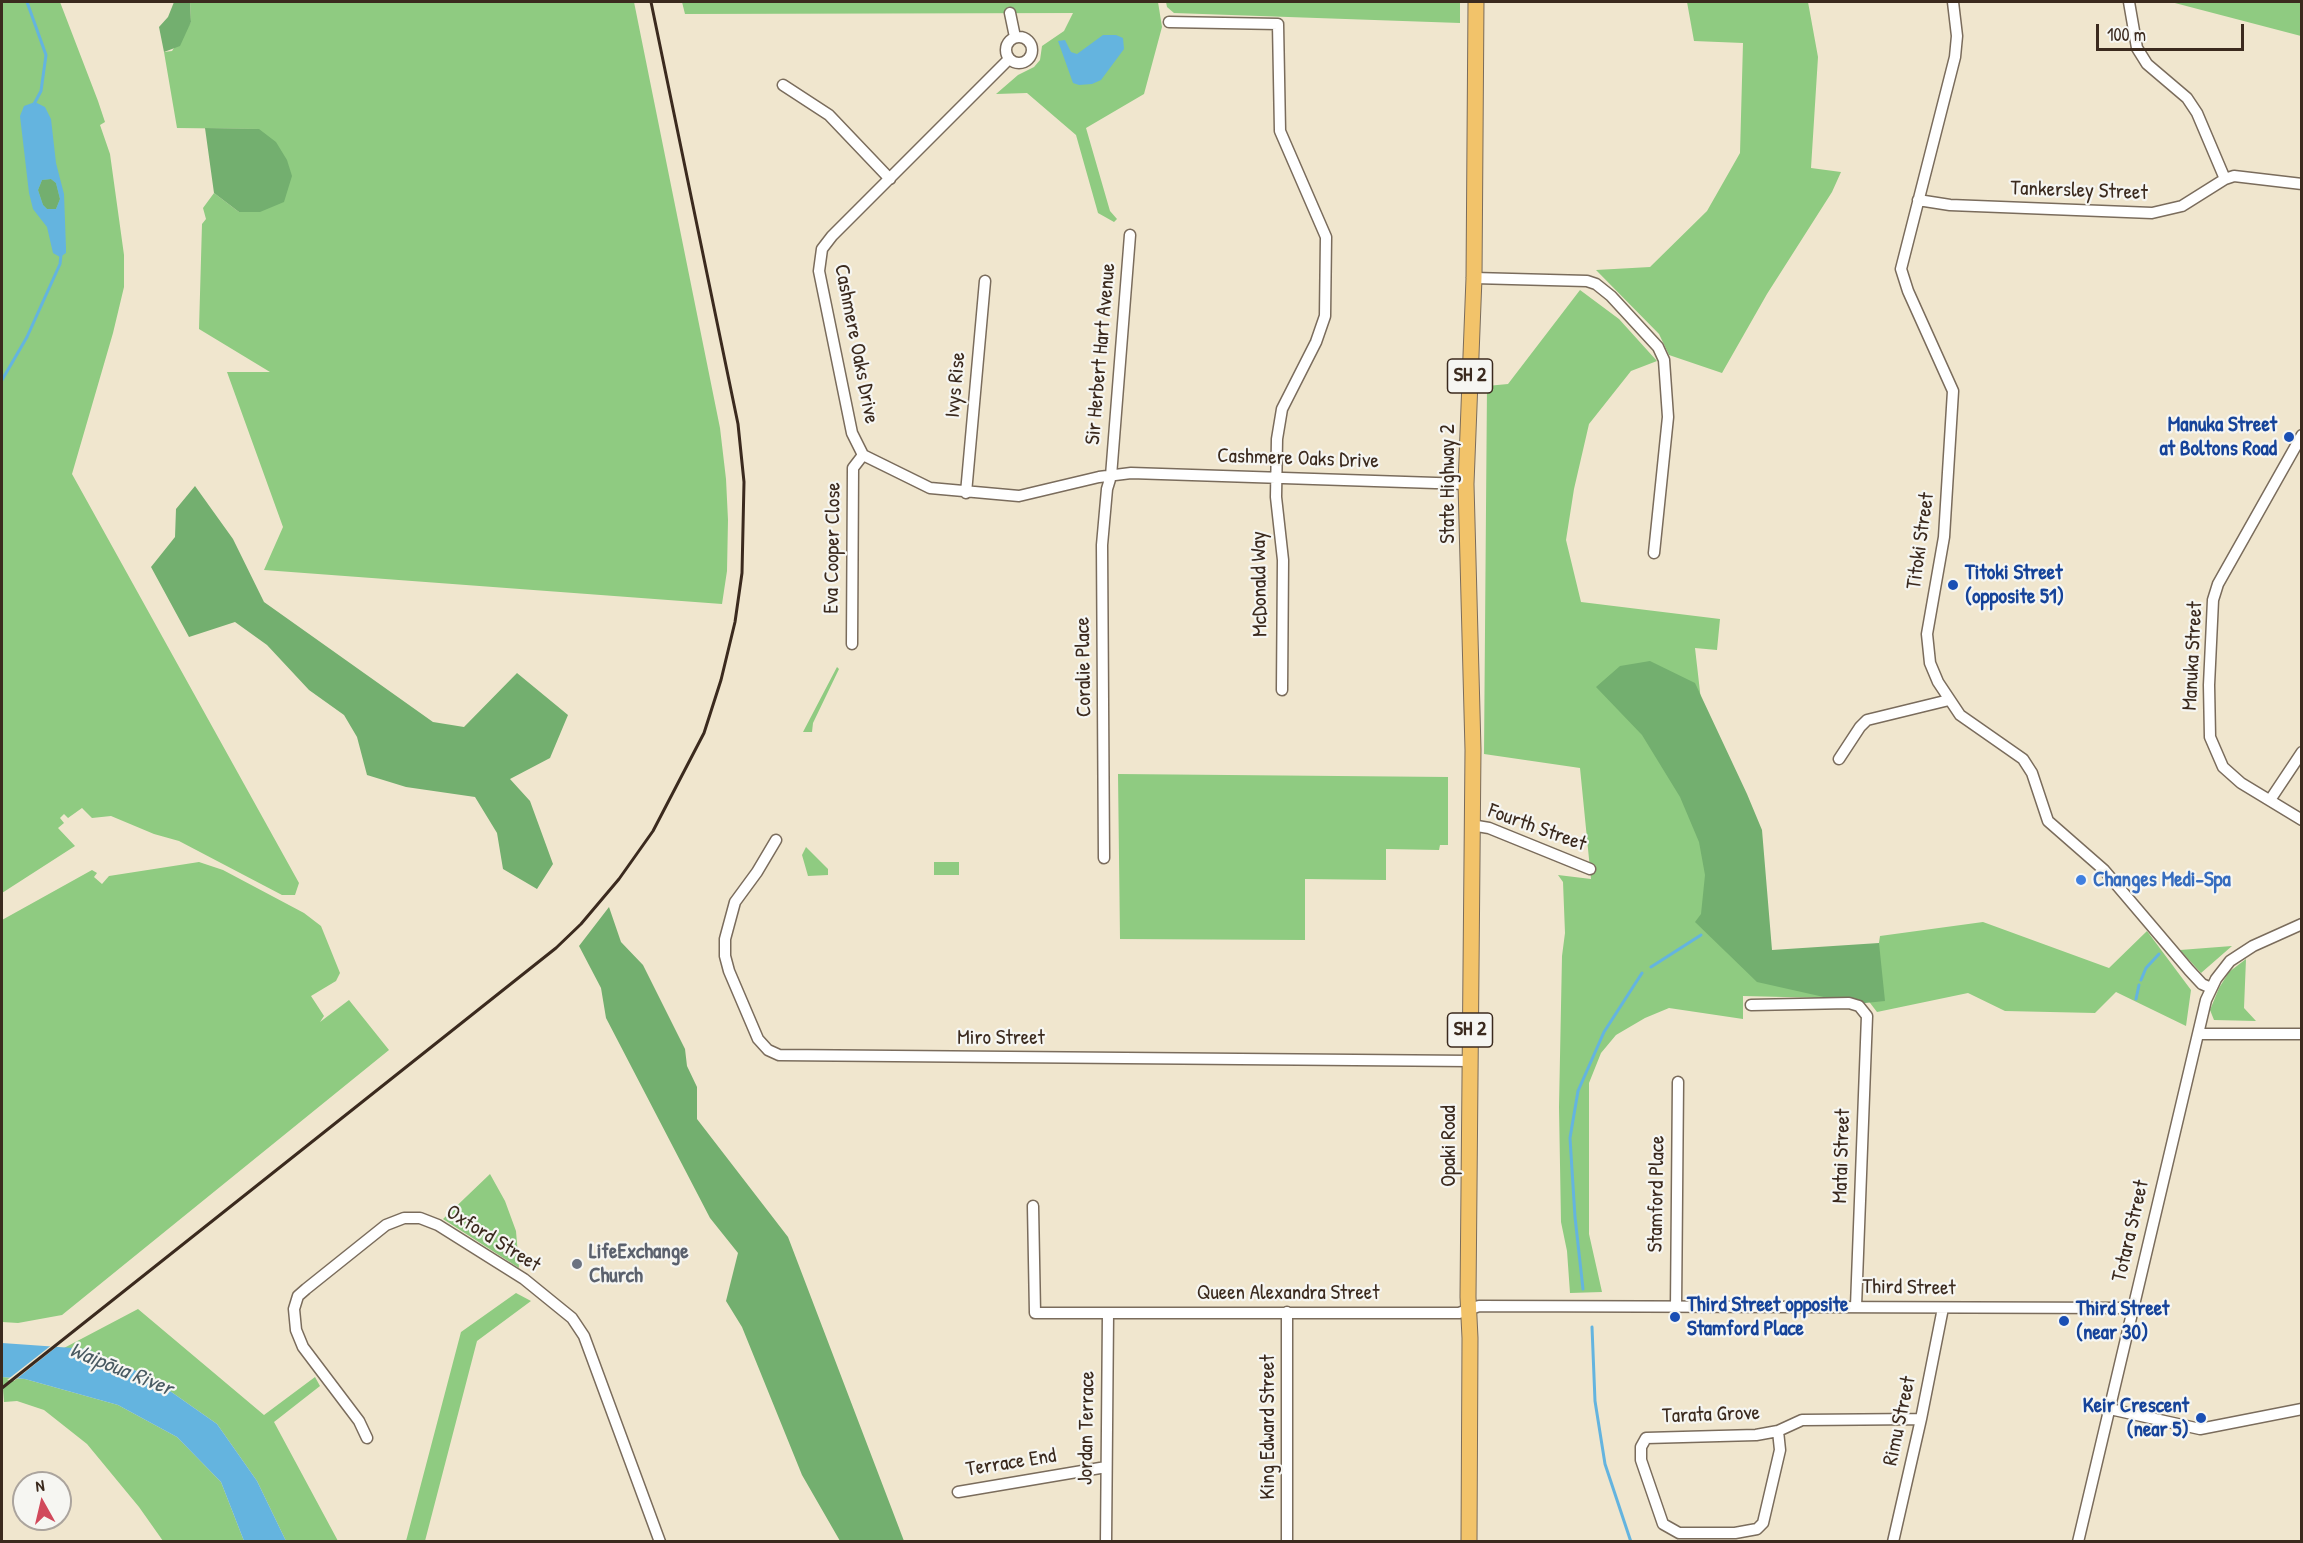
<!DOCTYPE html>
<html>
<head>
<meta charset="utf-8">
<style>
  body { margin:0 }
  #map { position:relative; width:2303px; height:1543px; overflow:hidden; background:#f0e6ce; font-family:"Patrick Hand",sans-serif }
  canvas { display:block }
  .frame { position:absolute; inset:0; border:3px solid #3b2a1e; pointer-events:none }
  .north { position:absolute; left:12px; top:1471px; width:60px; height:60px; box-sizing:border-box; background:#f6f6f2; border:2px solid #aba49d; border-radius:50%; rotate:352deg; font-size:16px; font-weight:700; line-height:24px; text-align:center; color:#3b2a1e }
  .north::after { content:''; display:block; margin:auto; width:21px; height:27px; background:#d1495b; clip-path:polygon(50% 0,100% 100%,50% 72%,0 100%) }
  .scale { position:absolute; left:2096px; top:24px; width:148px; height:27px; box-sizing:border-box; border:3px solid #3b2a1e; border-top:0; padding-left:8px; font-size:18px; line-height:21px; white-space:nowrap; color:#3b2a1e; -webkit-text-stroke:4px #f6f6f2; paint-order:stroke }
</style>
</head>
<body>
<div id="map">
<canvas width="2303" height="1543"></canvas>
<div class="frame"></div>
<div class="north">N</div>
<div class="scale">100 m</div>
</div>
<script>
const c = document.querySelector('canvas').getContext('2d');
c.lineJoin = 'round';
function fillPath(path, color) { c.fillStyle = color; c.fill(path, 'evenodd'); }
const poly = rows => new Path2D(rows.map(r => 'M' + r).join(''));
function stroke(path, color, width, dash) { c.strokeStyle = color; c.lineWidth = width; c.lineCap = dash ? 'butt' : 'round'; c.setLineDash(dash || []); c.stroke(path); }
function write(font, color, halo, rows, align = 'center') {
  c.font = font + ' "Patrick Hand",sans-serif'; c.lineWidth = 4.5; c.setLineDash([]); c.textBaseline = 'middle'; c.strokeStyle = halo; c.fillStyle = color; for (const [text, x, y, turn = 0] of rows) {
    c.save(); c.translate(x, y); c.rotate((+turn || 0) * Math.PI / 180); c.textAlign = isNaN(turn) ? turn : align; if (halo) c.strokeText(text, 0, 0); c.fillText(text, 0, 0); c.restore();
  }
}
fillPath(poly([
  [2,2,60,2,98,101,105,122,100,125,110,154,124,255,124,287,113,333,72,474,299,883,295,895,282,895,179,841,154,834,111,816,92,818,82,808,68,818,64,814,60,818,64,823,58,828,75,846,2,893],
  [190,2,634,2,720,428,726,479,728,520,727,571,722,604,264,570,283,527,227,372,270,372,199,329,202,224,206,219,203,208,214,193,239,212,259,129,177,128,164,52,172,51,191,22],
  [682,2,1158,2,1162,27,1144,94,1086,128,1110,211,1117,219,1114,222,1098,213,1076,135,1027,93,996,94,1018,75,1034,67,1040,60,1042,46,1064,31,1073,13,685,14],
  [1166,2,1460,2,1460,23,1174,13,1167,7],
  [1687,2,1808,2,1818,57,1811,168,1841,172,1832,192,1767,294,1722,373,1669,355,1659,334,1596,270,1650,267,1707,211,1740,153,1743,43,1694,41],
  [2171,2,2301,2,2301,36],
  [1580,290,1619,319,1657,361,1631,371,1589,424,1574,489,1566,540,1581,602,1720,619,1717,650,1695,648,1703,718,1767,954,1877,956,1880,936,1983,922,2109,968,2147,931,2191,990,2186,1026,2116,992,2095,1013,2005,1011,1968,993,1877,1012,1867,999,1743,996,1743,1019,1669,1008,1645,1018,1616,1035,1601,1053,1589,1083,1589,1234,1602,1292,1570,1293,1567,1251,1561,1222,1559,1107,1562,956,1565,933,1563,882,1558,875,1591,879,1580,768,1484,754,1487,386,1508,384],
  [837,667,839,669,813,723,812,732,803,732],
  [1118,774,1448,777,1448,845,1440,845,1439,850,1386,849,1386,880,1305,879,1305,940,1120,939],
  [806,847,828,869,828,875,808,876,802,855],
  [199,862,223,870,304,913,321,926,340,973,336,981,311,996,324,1016,320,1022,349,1000,389,1050,62,1315,18,1323,2,1322,2,920,92,870,97,873,94,877,102,884,109,876],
  [934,862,959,862,959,875,934,875],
  [2232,946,2201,973,2180,950],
  [2246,959,2244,1008,2256,1021,2214,1020,2210,1010,2219,988,2229,972],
  [490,1174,505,1201,516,1231,519,1268,443,1219],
  [516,1293,531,1301,477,1341,425,1541,406,1541,461,1332],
  [138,1309,264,1415,315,1377,320,1386,274,1422,338,1541,286,1541,257,1481,217,1424,150,1377,87,1349,64,1348],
  [2,1377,25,1379,118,1405,177,1437,221,1482,244,1541,163,1541,139,1507,87,1444,44,1410,17,1401,4,1402]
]), '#8fcb81');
fillPath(poly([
  [174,2,190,2,191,22,180,46,164,52,159,27,168,17],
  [205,128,259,129,276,142,287,160,292,176,284,202,260,212,239,212,214,193],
  [51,179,56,183,60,199,56,209,47,209,43,205,38,190,42,180],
  [195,486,233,539,264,602,433,722,464,727,517,673,568,715,550,758,510,779,530,801,553,864,537,889,503,869,497,833,475,797,406,787,367,775,357,737,344,715,309,690,267,645,235,622,189,637,151,567,175,537,176,509],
  [1650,661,1695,683,1747,794,1762,830,1772,950,1879,943,1885,1001,1855,1004,1757,982,1695,922,1701,914,1705,875,1699,842,1680,797,1642,735,1596,687,1620,666],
  [609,907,621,942,643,965,685,1049,687,1066,697,1087,697,1119,788,1237,904,1541,840,1541,802,1475,742,1327,726,1301,738,1253,710,1218,606,1018,601,988,579,946]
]), '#73af6f');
fillPath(poly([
  [1103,35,1116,35,1123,38,1124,49,1101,80,1092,84,1079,85,1073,83,1058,41,1065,40,1071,52,1077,54],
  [35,102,45,107,51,119,56,163,64,194,66,248,66,253,60,257,53,253,47,227,33,209,29,193,20,116,24,106],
  [51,179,56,183,60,199,56,209,47,209,43,205,38,190,42,180],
  [2,1343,87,1349,150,1377,217,1424,257,1481,286,1541,244,1541,221,1482,177,1437,118,1405,25,1379,2,1377]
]), '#64b4df');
fillPath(poly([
  [53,1344,60,1344,14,1381,7,1380]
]), '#f0e6ce');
stroke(poly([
  [27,2,46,55,41,91,34,104],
  [2,380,27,337,60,264,61,255],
  [1651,967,1701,935],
  [2141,980,2146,968,2159,954],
  [2136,999,2139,985],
  [1583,1289,1575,1217,1570,1138,1578,1091,1604,1032,1642,973],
  [1592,1327,1595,1401,1605,1464,1631,1542]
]), '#64b4df', 3);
const minor = poly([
  [1953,2,1957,36,1955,57,1901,269,1908,291,1953,391,1944,537,1927,634,1930,663,1938,682,1960,715,2023,759,2032,773,2048,821,2104,870,2189,970,2202,984,2211,988],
  [2129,2,2137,48,2147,64,2187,98,2197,113,2225,179],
  [1010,13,1015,37],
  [1169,22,1278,24,1280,131,1326,237,1325,316,1316,342,1282,409,1277,439,1276,497,1283,560,1282,690],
  '1006 50a13 13 0 1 1 26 0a13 13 0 1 1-26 0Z',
  [1009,59,832,236,822,249,819,271,852,433,863,455,930,488,1019,496,1099,477,1131,473,1466,484],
  [783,85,829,115,890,179],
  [1918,200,1950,205,2152,213,2182,206,2225,179,2234,176,2302,184],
  [1474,278,1587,281,1596,284,1611,296,1658,347,1664,360,1668,417,1654,553],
  [2302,435,2218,584,2213,600,2209,685,2210,737,2223,767,2241,783,2302,820],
  [966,493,985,281],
  [852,644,853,468,863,455],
  [1839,759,1860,727,1867,720,1949,700],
  [2270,800,2302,752],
  [1471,825,1489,828,1590,869],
  [776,840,757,872,735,902,725,939,725,956,729,971,758,1039,768,1050,779,1055,1470,1061],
  [1104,858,1102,545,1107,489,1111,476,1130,235],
  [1751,1005,1849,1003,1859,1006,1867,1016,1856,1306],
  [2198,1034,2302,1034],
  [1033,1206,1035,1313,1459,1313,1479,1306,2133,1308],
  [1676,1308,1678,1082],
  [2110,1409,2200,1429,2302,1409],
  [1778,1431,1780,1450,1763,1523,1757,1529,1735,1533,1679,1533,1663,1524,1641,1460,1641,1447,1646,1438,1756,1435,1778,1431,1802,1420,1921,1419],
  [367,1438,359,1421,303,1347,296,1330,294,1309,298,1296,306,1289,386,1225,404,1218,420,1218,438,1225,524,1279,572,1318,584,1336,660,1542],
  [958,1492,1106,1467],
  [1106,1542,1108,1314],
  [1287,1542,1287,1312],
  [1893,1542,1921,1419,1943,1308],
  [2078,1542,2206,1000,2216,979,2230,961,2253,946,2302,924]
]);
const highway = poly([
  [1469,1542,1470,1338,1468,1297,1473,750,1466,484,1474,278,1476,2]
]);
stroke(minor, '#7a6c5c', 13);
stroke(highway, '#7a6c5c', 17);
stroke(minor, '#fff', 10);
stroke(highway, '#f2c36a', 15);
stroke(poly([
  [2,1388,556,948,581,924,619,879,653,831,704,733,721,680,735,622,742,573,744,482,738,424,651,2]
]), '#3b2a1e', 3);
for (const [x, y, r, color] of [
  [2289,437,6,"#1a4fb4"],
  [1953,585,6,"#1a4fb4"],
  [2081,880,6,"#3f7fe0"],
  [577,1264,6,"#6b7280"],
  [1675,1317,6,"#1a4fb4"],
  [2064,1321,6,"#1a4fb4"],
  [2201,1418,6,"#1a4fb4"]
]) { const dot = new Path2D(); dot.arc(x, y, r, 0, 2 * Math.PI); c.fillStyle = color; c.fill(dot); stroke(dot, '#f6f6f2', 2); }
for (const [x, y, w] of [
  [1470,376,45],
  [1470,1030,45]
]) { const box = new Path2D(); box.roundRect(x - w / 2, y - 17, w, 34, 4.5); c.fillStyle = '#f6f6f2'; c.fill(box); stroke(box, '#3b2a1e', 1.5); }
write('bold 20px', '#3b2a1e', null, [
  ["SH 2",1470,376],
  ["SH 2",1470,1030]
]);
write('21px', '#3b2a1e', '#f6f6f2', [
  ["Tankersley Street",2079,191,2],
  ["Cashmere Oaks Drive",856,344,79],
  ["Sir Herbert Hart Avenue",1101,354,-85],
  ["Ivys Rise",956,385,-85],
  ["Cashmere Oaks Drive",1298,459,2],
  ["State Highway 2",1448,484,-90],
  ["Titoki Street",1921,541,-82],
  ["Eva Cooper Close",833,548,-89],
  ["McDonald Way",1260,584,-91],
  ["Manuka Street",2193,656,-87],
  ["Coralie Place",1084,667,-91],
  ["Fourth Street",1537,828,20],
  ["Miro Street",1001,1038],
  ["Opaki Road",1449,1146,-90],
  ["Matai Street",1842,1156,-88],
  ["Stamford Place",1657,1194,-89],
  ["Totara Street",2131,1231,-77],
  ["Oxford Street",493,1239,32],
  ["Third Street",1909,1288,1],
  ["Queen Alexandra Street",1288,1293],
  ["Tarata Grove",1711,1415,-2],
  ["Rimu Street",1900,1421,-78],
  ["King Edward Street",1268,1427,-90],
  ["Jordan Terrace",1087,1428,-89],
  ["Terrace End",1011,1463,-9]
]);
write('bold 21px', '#164399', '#f6f6f2', [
  ["Manuka Street",2277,425,"right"],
  ["at Boltons Road",2277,449,"right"],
  ["Titoki Street",1965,573],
  ["(opposite 51)",1965,597],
  ["Third Street opposite",1687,1305],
  ["Stamford Place",1687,1329],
  ["Third Street",2076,1309],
  ["(near 30)",2076,1333],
  ["Keir Crescent",2189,1406,"right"],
  ["(near 5)",2189,1430,"right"]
], 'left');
write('bold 21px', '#366cbe', '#f6f6f2', [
  ["Changes Medi-Spa",2093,880]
], 'left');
write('bold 21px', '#5b616d', '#f6f6f2', [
  ["LifeExchange",589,1252],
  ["Church",589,1276]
], 'left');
write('italic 22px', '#495a62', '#f6f6f2', [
  ["Waipōua River",121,1370,22]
]);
</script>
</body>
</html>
